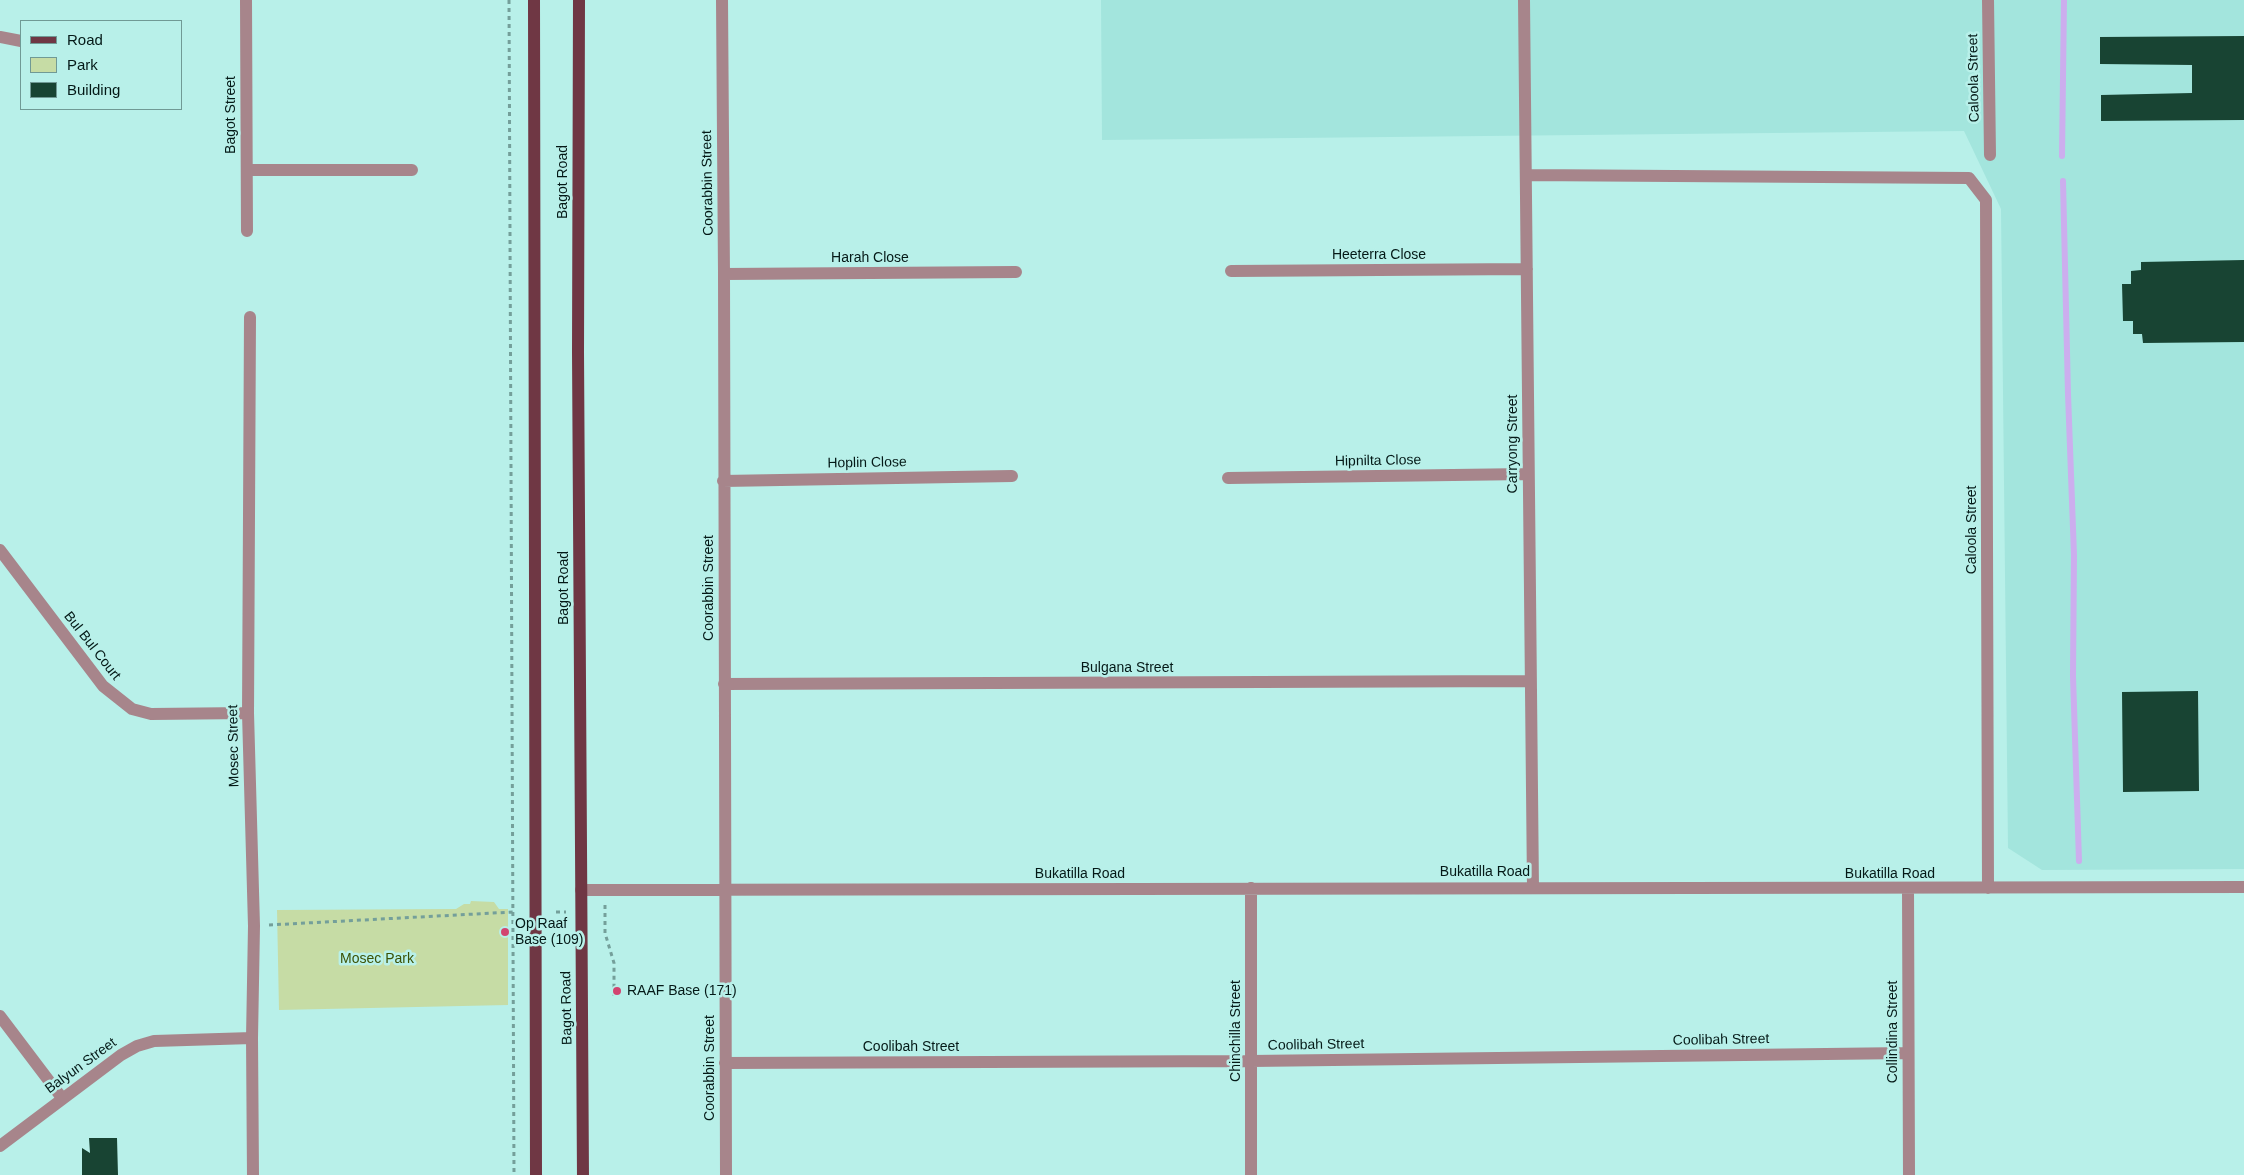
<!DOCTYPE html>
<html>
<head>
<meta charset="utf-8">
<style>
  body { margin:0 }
  #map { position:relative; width:2244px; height:1175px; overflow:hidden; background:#b8f0e9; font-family:Arial,sans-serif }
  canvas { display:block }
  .legend { position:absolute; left:20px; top:20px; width:162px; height:90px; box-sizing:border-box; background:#b8f0e9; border:1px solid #709a95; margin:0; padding:6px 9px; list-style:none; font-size:15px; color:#041917 }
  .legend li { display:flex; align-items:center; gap:10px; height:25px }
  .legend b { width:25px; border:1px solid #709a95 }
</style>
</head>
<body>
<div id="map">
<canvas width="2244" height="1175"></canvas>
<ul class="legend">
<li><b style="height:6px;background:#6f3744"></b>Road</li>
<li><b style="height:14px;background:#c6dca5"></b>Park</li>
<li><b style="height:14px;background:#184433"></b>Building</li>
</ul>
</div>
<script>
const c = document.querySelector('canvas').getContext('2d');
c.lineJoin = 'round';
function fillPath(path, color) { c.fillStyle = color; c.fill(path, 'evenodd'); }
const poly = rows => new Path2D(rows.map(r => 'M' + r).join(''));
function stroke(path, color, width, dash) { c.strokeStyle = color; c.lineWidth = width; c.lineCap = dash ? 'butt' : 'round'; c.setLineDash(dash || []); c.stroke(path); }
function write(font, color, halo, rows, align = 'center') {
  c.font = font + ' Arial,sans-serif'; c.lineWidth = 5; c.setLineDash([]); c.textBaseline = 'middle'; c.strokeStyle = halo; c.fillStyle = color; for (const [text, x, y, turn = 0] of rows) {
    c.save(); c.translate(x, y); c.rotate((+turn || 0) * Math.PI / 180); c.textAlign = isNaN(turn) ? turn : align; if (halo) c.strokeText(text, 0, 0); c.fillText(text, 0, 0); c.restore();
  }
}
fillPath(poly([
  [1101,0,2244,0,2244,869,2042,870,2008,848,2001,209,1964,131,1102,140]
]), '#a3e5dd');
fillPath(poly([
  [471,901,494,902,499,909,508,909,508,1005,279,1010,277,910,456,909,464,904,470,904]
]), '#c6dca5');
stroke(poly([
  [2062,156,2064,0],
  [2063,181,2068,394,2074,555,2073,676,2079,861]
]), '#ccaeee', 6);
fillPath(poly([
  [2244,36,2244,120,2101,121,2101,95,2192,93,2192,65,2100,64,2100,37],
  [2244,260,2244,342,2143,343,2142,334,2133,334,2133,321,2123,321,2122,284,2131,284,2131,271,2141,270,2141,262],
  [2198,691,2199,791,2123,792,2122,692],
  [89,1138,117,1138,118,1175,82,1175,82,1148,90,1153]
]), '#184433');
stroke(poly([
  [509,0,514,1175],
  [605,905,605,933,614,963,614,998],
  [556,912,566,912],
  [269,925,513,912]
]), '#749f9a', 3, [4, 4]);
stroke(poly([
  [246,0,247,231],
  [722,0,724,274,726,1175],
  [1524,0,1533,887],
  [1988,0,1990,155],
  [0,37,21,41],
  [247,170,412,170],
  [1526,175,1969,178,1986,200,1988,888],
  [1231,271,1527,269],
  [724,274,1016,272],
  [250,317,248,713,254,926,252,1038,253,1175],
  [1228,478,1528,474],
  [723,481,1012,476],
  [0,550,103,686,132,709,151,714,248,713],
  [724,684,1530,681],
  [1251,888,1251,1175],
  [1908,889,1909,1175],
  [581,890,2244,887],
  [0,1016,62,1098],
  [725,1063,1251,1061,1908,1053],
  [0,1146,121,1055,137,1046,154,1041,252,1038]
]), '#a7858b', 12);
stroke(poly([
  [534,0,536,1175],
  [579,0,578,352,583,1175]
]), '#6f3744', 12);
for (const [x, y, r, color] of [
  [505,932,5,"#d24470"],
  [617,991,5,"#d24470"]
]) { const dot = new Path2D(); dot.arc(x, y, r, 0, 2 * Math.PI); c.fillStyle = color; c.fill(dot); stroke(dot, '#b8f0e9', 2); }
write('14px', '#041917', '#b8f0e9', [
  ["Caloola Street",1974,78,-91],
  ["Bagot Street",231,115,-90],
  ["Bagot Road",563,182,-90],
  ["Coorabbin Street",708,183,-91],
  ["Heeterra Close",1379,255],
  ["Harah Close",870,258],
  ["Carryong Street",1513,444,-90],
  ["Hipnilta Close",1378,461,-1],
  ["Hoplin Close",867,463,-1],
  ["Caloola Street",1972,530,-90],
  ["Bagot Road",564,588,-90],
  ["Coorabbin Street",709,588,-90],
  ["Bul Bul Court",92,646,52],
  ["Bulgana Street",1127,668],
  ["Mosec Street",234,746,-91],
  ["Bukatilla Road",1485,872],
  ["Bukatilla Road",1080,874],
  ["Bukatilla Road",1890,874],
  ["Bagot Road",567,1008,-91],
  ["Chinchilla Street",1236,1031,-90],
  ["Collindina Street",1893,1032,-90],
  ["Coolibah Street",1721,1040,-1],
  ["Coolibah Street",1316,1045,-1],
  ["Coolibah Street",911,1047],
  ["Balyun Street",81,1066,-36],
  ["Coorabbin Street",710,1068,-90]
]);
write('14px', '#041917', '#b8f0e9', [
  ["Op Raaf",515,924],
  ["Base (109)",515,940],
  ["RAAF Base (171)",627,991]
], 'left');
write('14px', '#3b5105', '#b8f0e9', [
  ["Mosec Park",377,959]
]);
</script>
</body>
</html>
